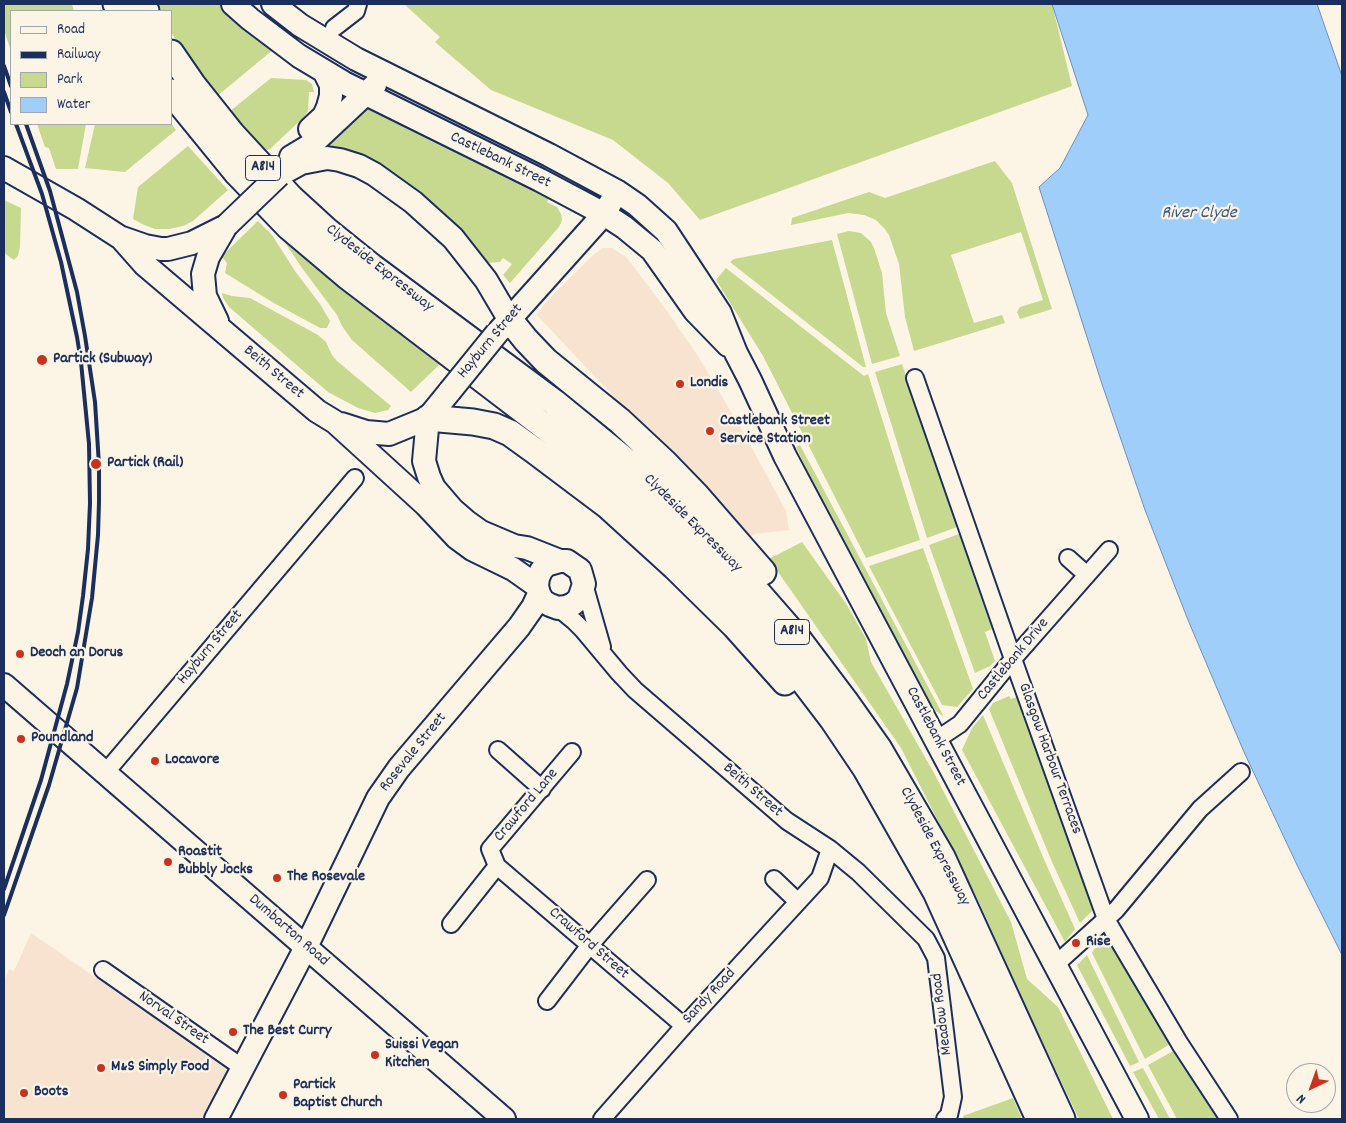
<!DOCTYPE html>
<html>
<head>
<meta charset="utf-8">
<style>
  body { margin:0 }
  #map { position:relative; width:1346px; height:1123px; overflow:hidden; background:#fcf5e5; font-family:Dekko,sans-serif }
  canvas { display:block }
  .frame { position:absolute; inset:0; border:5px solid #1b2f5e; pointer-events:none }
  .legend { position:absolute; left:10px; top:10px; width:162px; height:115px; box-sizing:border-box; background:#fcf5e5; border:1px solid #a2a6af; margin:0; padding:6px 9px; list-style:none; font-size:15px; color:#1b2f5e }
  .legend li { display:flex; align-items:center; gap:10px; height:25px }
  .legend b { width:25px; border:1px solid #a2a6af }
  .north { position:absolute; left:1286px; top:1063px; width:50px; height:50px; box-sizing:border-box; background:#fcf5e5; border:1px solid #a2a6af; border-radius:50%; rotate:222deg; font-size:14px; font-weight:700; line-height:20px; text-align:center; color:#1b2f5e }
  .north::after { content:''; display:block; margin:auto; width:18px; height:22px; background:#c8321e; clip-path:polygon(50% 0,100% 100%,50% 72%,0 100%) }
</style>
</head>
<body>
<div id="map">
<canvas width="1346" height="1123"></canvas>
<div class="frame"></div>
<ul class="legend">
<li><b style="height:6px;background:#fcf5e5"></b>Road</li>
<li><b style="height:6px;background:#1b2f5e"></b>Railway</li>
<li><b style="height:14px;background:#c6d98e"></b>Park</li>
<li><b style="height:14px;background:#a0cefb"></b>Water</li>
</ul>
<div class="north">N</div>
</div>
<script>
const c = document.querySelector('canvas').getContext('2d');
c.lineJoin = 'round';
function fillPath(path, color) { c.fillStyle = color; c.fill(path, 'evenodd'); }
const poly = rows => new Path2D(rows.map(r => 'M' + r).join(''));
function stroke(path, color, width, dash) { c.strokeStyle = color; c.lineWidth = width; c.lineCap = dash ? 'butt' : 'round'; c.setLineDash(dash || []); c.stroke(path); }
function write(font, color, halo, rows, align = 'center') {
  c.font = font + ' Dekko,sans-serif'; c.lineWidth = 4.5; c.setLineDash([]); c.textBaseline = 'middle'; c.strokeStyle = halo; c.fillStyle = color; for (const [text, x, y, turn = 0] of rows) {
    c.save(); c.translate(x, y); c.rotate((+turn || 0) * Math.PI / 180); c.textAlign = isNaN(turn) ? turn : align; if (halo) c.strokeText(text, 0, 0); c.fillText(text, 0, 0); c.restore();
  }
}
fillPath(poly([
  [603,248,612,248,626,257,662,304,698,356,746,437,786,511,789,530,755,534,748,537,615,406,615,398,537,315,546,302,592,256],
  [31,933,227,1068,227,1073,202,1119,4,1119,4,981,9,969,14,971]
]), '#f7e3cf');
fillPath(poly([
  [4,4,72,4,74,11,11,11,11,51,4,30],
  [153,4,220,4,233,17,274,49,216,97,189,62,171,32,171,11,158,11],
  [404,4,1052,4,1072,86,700,220,668,183,613,140,491,90,435,42,440,37],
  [271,78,306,80,312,84,314,92,309,92,308,111,304,117,270,149,262,151,229,112],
  [366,105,550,196,547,202,557,207,561,214,562,220,559,227,510,283,503,275,512,264,503,258,500,262,487,263,329,147,328,144],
  [171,123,176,130,125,172,85,168,95,124],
  [37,124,86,124,78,169,56,169,49,148,45,147],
  [188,146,228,190,193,221,183,226,169,229,155,229,144,225,133,219,138,187],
  [995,161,1012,183,1052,309,1020,319,1017,312,1020,307,1043,300,1021,232,951,255,974,323,1002,315,1005,323,914,351,905,317,899,264,889,235,884,228,876,220,864,215,848,213,791,225,792,218,869,192,885,198],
  [4,200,21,208,20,247,18,256,14,260,4,253],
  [258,221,272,235,295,271,320,304,330,321,327,328,320,328,272,302,225,273,227,263,222,257,229,249],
  [276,229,336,285,440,364,411,392,352,340,342,326,337,315,302,268],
  [849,231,861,233,871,242,874,248,882,273,886,313,900,356,872,364,837,234],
  [832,240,866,367,863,367,730,262,734,259],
  [726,268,864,376,868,374,920,540,866,558,763,356,716,280],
  [222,293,232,296,250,298,318,335,326,342,332,355,337,361,391,406,388,410,375,413,358,408,328,392,229,307,223,298],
  [902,364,957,527,927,538,875,372],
  [800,445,943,715,943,716,934,710,810,477,796,447],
  [959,534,992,629,985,632,995,661,990,666,975,673,929,545],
  [802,542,847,605,866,639,871,662,934,773,1011,922,1027,979,1058,1007,1113,1119,1079,1119,1025,1005,979,902,901,748,769,559],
  [923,548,973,689,957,707,942,705,869,566],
  [1009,696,1011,699,1019,696,1081,876,1087,879,1097,906,1080,923,1052,862,989,709,993,703],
  [983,715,1046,864,1075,929,1065,942,962,750,972,728],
  [1114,940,1113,947,1172,1043,1145,1059,1092,953,1094,949],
  [1087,955,1139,1062,1130,1066,1077,965],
  [1175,1050,1218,1119,1177,1119,1148,1065],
  [1143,1068,1170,1119,1159,1119,1133,1072],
  [1013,1098,1022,1119,964,1119,963,1116]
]), '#c6d98e');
const water = poly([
  [1052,4,1317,4,1342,76,1342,955,1297,865,1244,752,1188,620,1145,510,1101,381,1039,187,1060,168,1088,115,1052,4]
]);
fillPath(water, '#a0cefb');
stroke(water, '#6b8ebc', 1);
const street = poly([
  [334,28,356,11,358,4],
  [915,378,1013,659,1106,919,1180,1044,1229,1119],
  [1068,558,1087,575],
  [584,584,602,647],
  [558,608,574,621,583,630,619,673,635,690,787,821,830,849,858,872,926,939,936,958,953,1097,949,1115,945,1119],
  [936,740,960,724,1013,659,1109,550],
  [498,750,542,789],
  [572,752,490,849,497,866,684,1026],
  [106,772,355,478],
  [774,879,798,902],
  [451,924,497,866],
  [1055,965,1116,910,1200,809,1241,772],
  [103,970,243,1068],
  [547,1001,590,945,647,880],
  [602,1119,684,1026,820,878,830,849]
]);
const secondary = poly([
  [233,4,250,19,299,56,344,83,540,180,604,214,624,227,652,250,695,311,728,345],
  [273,4,300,25,356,59,549,155,618,192,637,205,666,231,720,313,736,353,750,380,785,456,1137,1119],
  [310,129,324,116,328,107,331,96,331,85,324,71],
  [291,157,311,145,375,85],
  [4,168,76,209,121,238,144,264,317,411,335,422,426,505,457,538,472,549,513,569,537,586],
  [279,175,301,163,327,158,340,160,359,166,374,174,413,202,453,238,486,280,509,319],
  [122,238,145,246,161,249,168,249,192,243,226,226],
  [217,321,205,296,203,274,208,257,226,226],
  [500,330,604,214,611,202],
  [428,418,424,461,429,477,434,488,452,509,467,522,481,532,514,546,527,548,560,561,567,561,580,570,584,584,579,599,573,604,566,607,558,608,550,605,543,601,539,594,537,586,538,578,541,571,546,565,560,561],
  [341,424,366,432,389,434,428,418,450,391],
  [4,685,504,1119],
  [216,1119,306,947,378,798,399,768,519,627,533,607,539,594]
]);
const primary = poly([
  [116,4,120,11],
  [142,4,146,11],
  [171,53,193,85,232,134,291,198,326,230,372,267,555,403,637,470,679,508,724,554,799,640,845,701,879,749,942,857,1062,1119],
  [171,92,237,173,289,227,347,276,587,459,616,483,649,511,684,545,748,613,785,657,833,720,866,769,936,892,1039,1119],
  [509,319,526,340,546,361,620,421,665,463,696,495,763,572],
  [428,418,473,422,494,426,510,433,535,451,608,506,675,567,735,626,785,682]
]);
stroke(street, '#1b2f5e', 20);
stroke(secondary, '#1b2f5e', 26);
stroke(primary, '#1b2f5e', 29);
stroke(street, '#fcf5e5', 16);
stroke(secondary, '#fcf5e5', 22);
stroke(primary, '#fcf5e5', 25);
stroke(poly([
  [4,66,11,86],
  [4,92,11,112],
  [4,889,41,780,67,684,78,632,83,596,88,549,90,503,89,444,81,362,77,337,61,262,42,194,16,124],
  [4,915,49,785,77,688,92,598,98,535,99,502,99,465,95,402,85,336,77,292,50,191,26,124]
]), '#1b2f5e', 4);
const secondaryBridge = poly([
  [226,226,279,175],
  [450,391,497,333]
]);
stroke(secondaryBridge, '#1b2f5e', 26, []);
stroke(secondaryBridge, '#fcf5e5', 22);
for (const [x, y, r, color] of [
  [42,360,6,"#c8321e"],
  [680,384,5,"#c8321e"],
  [710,431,5,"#c8321e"],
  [96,464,6,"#c8321e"],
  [20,654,5,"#c8321e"],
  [21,739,5,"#c8321e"],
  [155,761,5,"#c8321e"],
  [168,862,5,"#c8321e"],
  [277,878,5,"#c8321e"],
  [1076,943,5,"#c8321e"],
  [233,1032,5,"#c8321e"],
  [375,1055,5,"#c8321e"],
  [101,1068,5,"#c8321e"],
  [24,1093,5,"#c8321e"],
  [283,1095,5,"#c8321e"]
]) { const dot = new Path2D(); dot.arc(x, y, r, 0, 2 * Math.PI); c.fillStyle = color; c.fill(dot); stroke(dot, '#fcf5e5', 2); }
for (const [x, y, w] of [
  [263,168,35],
  [792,632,35]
]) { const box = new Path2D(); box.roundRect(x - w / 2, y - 12.5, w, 25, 4); c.fillStyle = '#fcf5e5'; c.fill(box); stroke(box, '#1b2f5e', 1); }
write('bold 15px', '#1b2f5e', null, [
  ["A814",263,168],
  ["A814",792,632]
]);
write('16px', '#1b2f5e', '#fcf5e5', [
  ["Castlebank Street",500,161,26],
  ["Clydeside Expressway",379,269,38],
  ["Hayburn Street",491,342,-50],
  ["Beith Street",273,373,40],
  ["Clydeside Expressway",692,524,45],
  ["Hayburn Street",211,648,-50],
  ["Castlebank Drive",1014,660,-50],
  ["Castlebank Street",935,737,62],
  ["Rosevale Street",414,753,-51],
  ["Glasgow Harbour Terraces",1049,759,70],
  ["Beith Street",752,791,41],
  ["Crawford Lane",527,806,-50],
  ["Clydeside Expressway",934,847,62],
  ["Dumbarton Road",288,931,41],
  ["Crawford Street",588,944,41],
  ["Sandy Road",710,997,-47],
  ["Meadow Road",943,1014,-97],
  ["Norval Street",173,1019,35]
]);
write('bold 16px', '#1b2f5e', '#fcf5e5', [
  ["Partick (Subway)",53,360],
  ["Londis",690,384],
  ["Castlebank Street",720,422],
  ["Service Station",720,440],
  ["Partick (Rail)",107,464],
  ["Deoch an Dorus",30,654],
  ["Poundland",31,739],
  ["Locavore",165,761],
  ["Roastit",178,853],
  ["Bubbly Jocks",178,871],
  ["The Rosevale",287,878],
  ["Rise",1086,943],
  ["The Best Curry",243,1032],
  ["Suissi Vegan",385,1046],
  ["Kitchen",385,1064],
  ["M&S Simply Food",111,1068],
  ["Partick",293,1086],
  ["Baptist Church",293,1104],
  ["Boots",34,1093]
], 'left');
write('italic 18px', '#3c5785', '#fcf5e5', [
  ["River Clyde",1199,215]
]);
</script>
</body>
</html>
